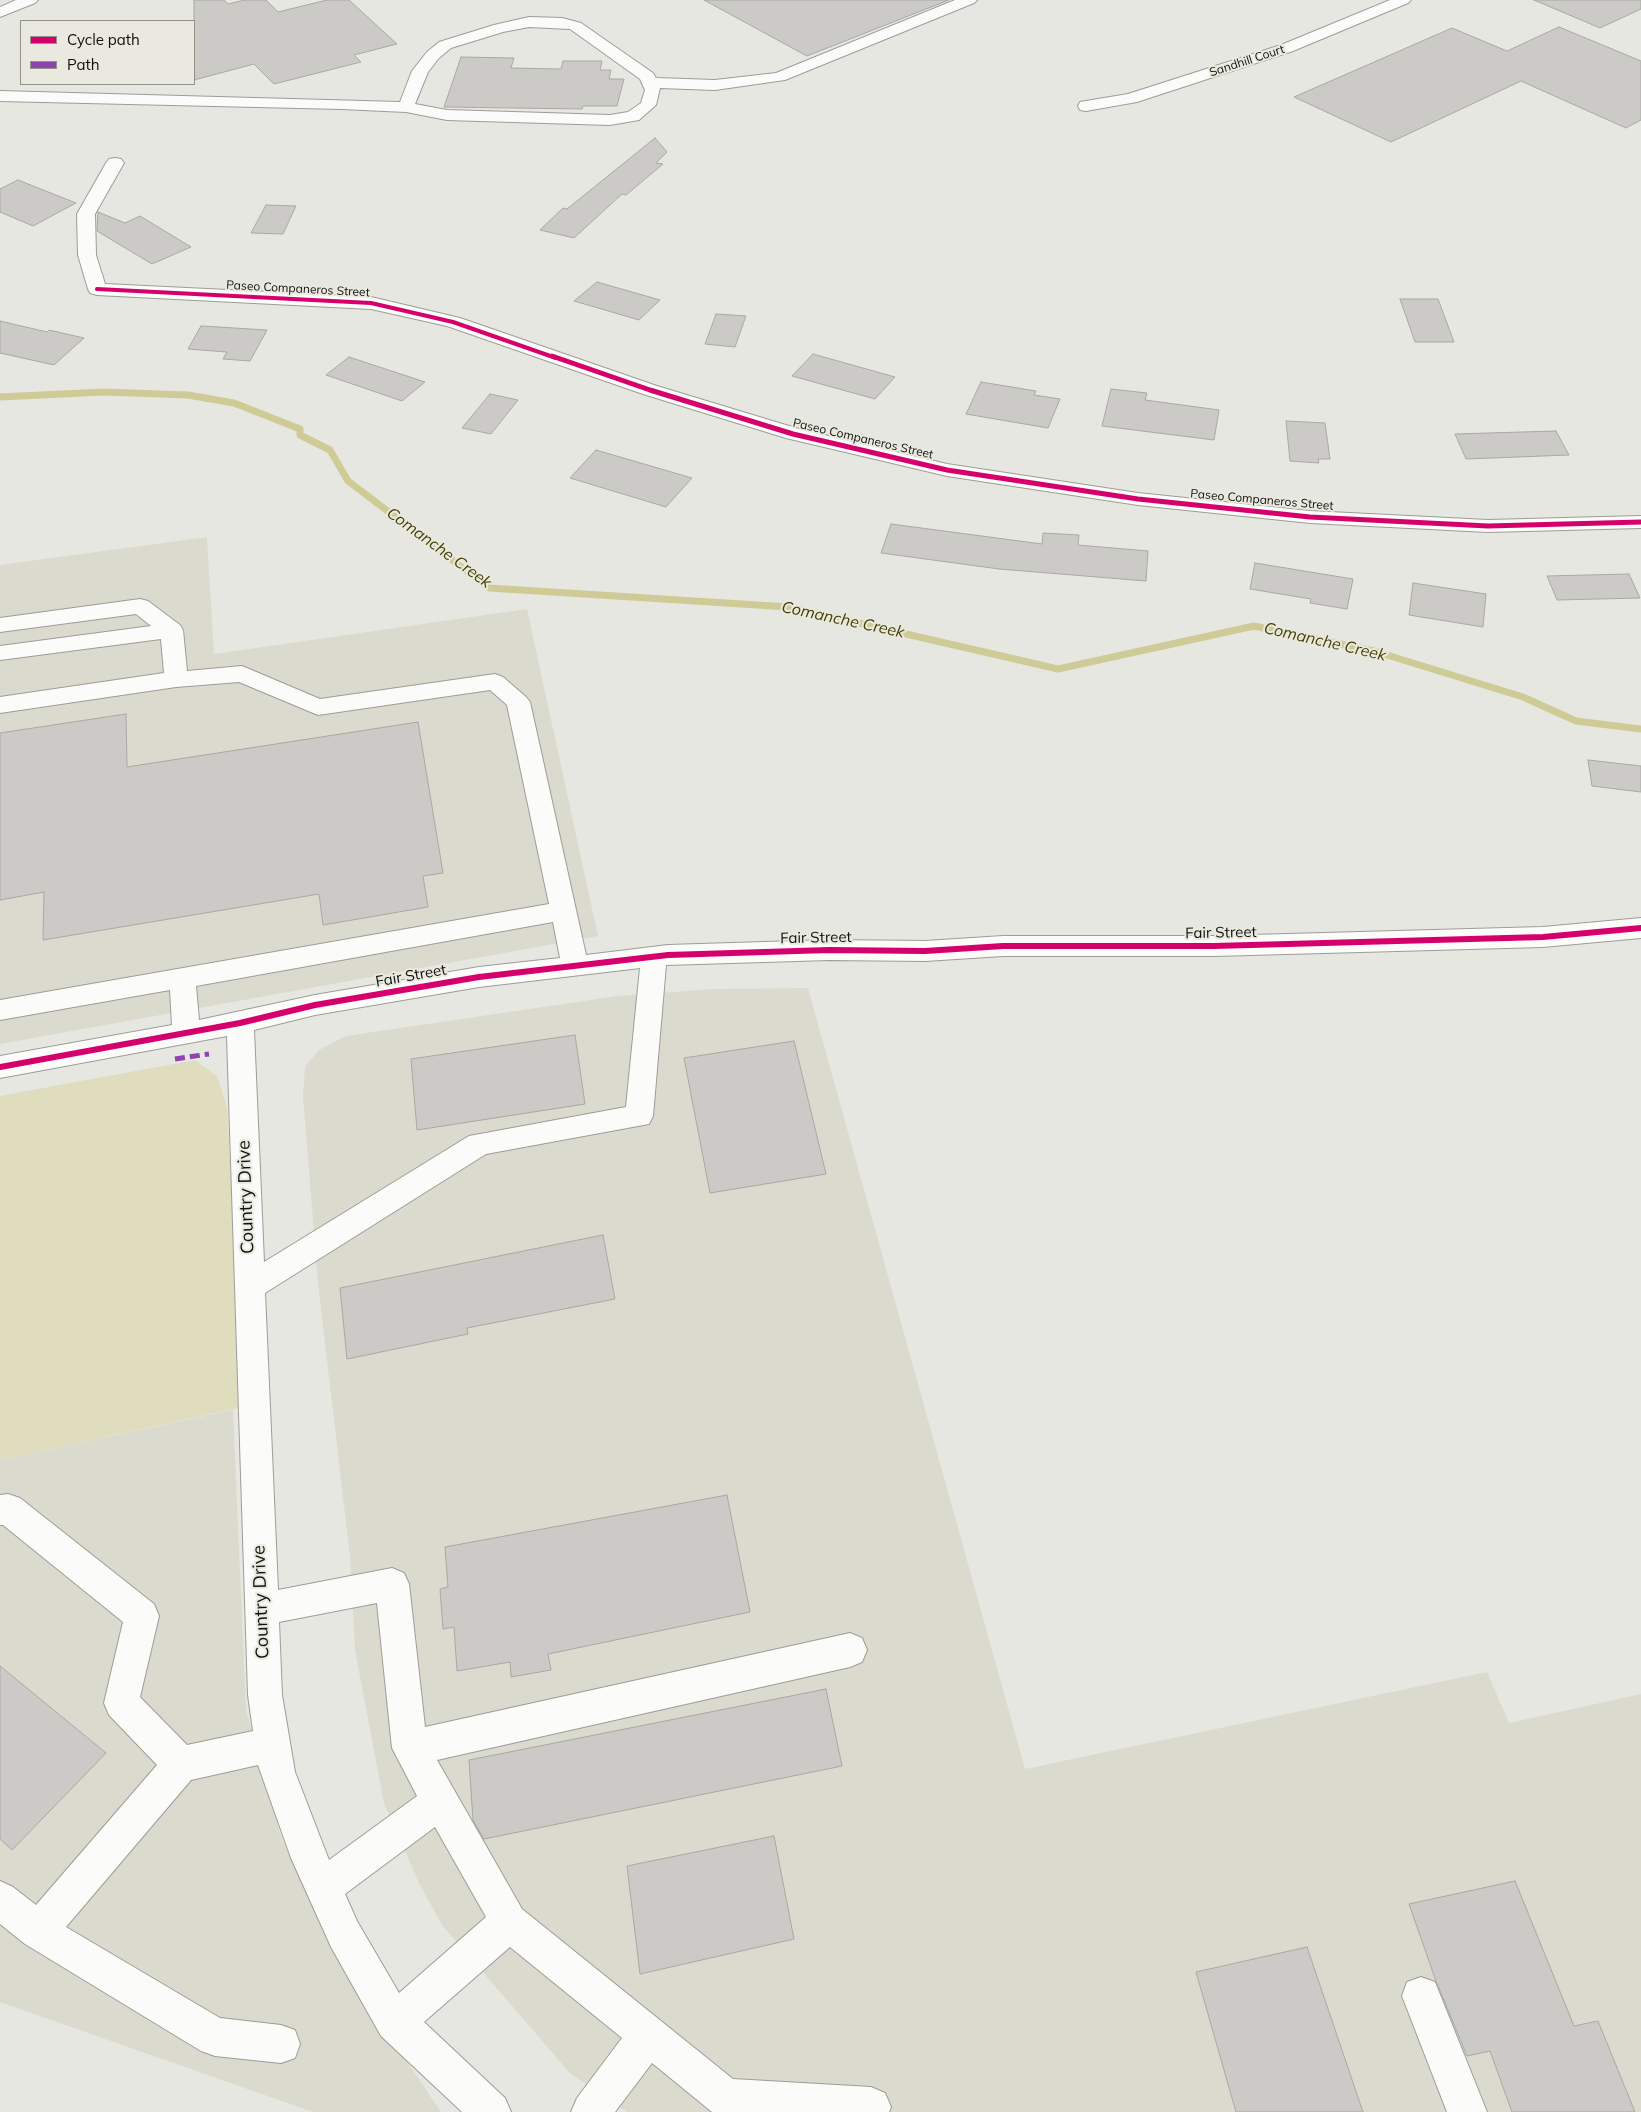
<!DOCTYPE html>
<html>
<head>
<meta charset="utf-8">
<style>
  body { margin:0 }
  #map { position:relative; width:1641px; height:2112px; overflow:hidden; background:#e7e7e1; font-family:Mulish,sans-serif }
  canvas { display:block }
  .legend { position:absolute; left:20px; top:20px; width:175px; height:65px; box-sizing:border-box; background:#e9e9df; border:1px solid #92928b; margin:0; padding:6px 9px; list-style:none; font-size:15px; color:#10100d }
  .legend li { display:flex; align-items:center; gap:10px; height:25px }
  .legend b { width:25px; border:1px solid #92928b }
</style>
</head>
<body>
<div id="map">
<canvas width="1641" height="2112"></canvas>
<ul class="legend">
<li><b style="height:6px;background:#d6006c"></b>Cycle path</li>
<li><b style="height:6px;background:#8e44ad"></b>Path</li>
</ul>
</div>
<script>
const c = document.querySelector('canvas').getContext('2d');
c.lineJoin = 'round';
function fillPath(path, color) { c.fillStyle = color; c.fill(path, 'evenodd'); }
const poly = rows => new Path2D(rows.map(r => 'M' + r).join(''));
function stroke(path, color, width, dash) { c.strokeStyle = color; c.lineWidth = width; c.lineCap = dash ? 'butt' : 'round'; c.setLineDash(dash || []); c.stroke(path); }
function write(font, color, halo, rows, align = 'center') {
  c.font = font + ' Mulish,sans-serif'; c.lineWidth = 4; c.setLineDash([]); c.textBaseline = 'middle'; c.strokeStyle = halo; c.fillStyle = color; for (const [text, x, y, turn = 0] of rows) {
    c.save(); c.translate(x, y); c.rotate((+turn || 0) * Math.PI / 180); c.textAlign = isNaN(turn) ? turn : align; if (halo) c.strokeText(text, 0, 0); c.fillText(text, 0, 0); c.restore();
  }
}
fillPath(poly([
  [207,537,214,654,527,609,598,936,0,1044,0,565],
  [808,988,1025,1769,1487,1672,1509,1723,1641,1694,1641,2112,627,2112,570,2073,442,1925,419,1883,384,1803,355,1650,350,1557,318,1283,303,1096,305,1067,319,1050,346,1036,618,996,714,989],
  [233,1410,246,1710,282,1840,345,1970,441,2112,313,2112,0,2002,0,1460]
]), '#dbdace');
fillPath(poly([
  [195,1060,217,1076,227,1107,244,1407,0,1460,0,1096]
]), '#dfddbe');
stroke(poly([
  [0,397,104,392,188,395,234,403,300,429,300,435,330,450,348,481,489,588,789,607,1058,669,1254,626,1374,651,1523,697,1576,721,1641,729]
]), '#cecb96', 7);
const building = poly([
  [194,0,224,0,228,4,245,0,266,0,278,12,327,0,349,0,397,44,354,55,361,62,274,84,254,64,194,80,194,0],
  [704,0,949,0,807,56,704,0],
  [1534,0,1641,0,1641,9,1600,28,1534,0],
  [1559,27,1641,61,1641,120,1626,128,1521,81,1391,142,1294,97,1452,28,1507,51,1559,27],
  [461,57,514,58,511,68,561,69,563,61,602,61,600,70,611,70,609,79,624,79,617,106,583,106,582,109,444,107,461,57],
  [655,138,667,152,656,163,663,164,626,195,622,194,574,238,540,230,563,208,567,209,655,138],
  [18,180,76,203,33,226,0,212,0,189,18,180],
  [266,205,296,206,283,234,251,233,266,205],
  [98,212,125,223,140,216,191,247,152,264,97,231,98,212],
  [597,282,660,300,639,320,574,301,597,282],
  [1400,299,1438,299,1454,342,1415,342,1400,299],
  [716,314,746,316,735,347,705,344,716,314],
  [0,321,47,332,49,330,84,338,54,365,0,353,0,321],
  [201,326,202,326,267,330,250,361,223,359,227,352,188,349,201,326],
  [813,354,895,377,875,399,792,376,813,354],
  [349,357,425,382,402,401,326,375,349,357],
  [981,382,1036,391,1034,395,1060,399,1048,428,966,414,981,382],
  [1111,389,1147,393,1145,400,1219,410,1214,440,1102,426,1111,389],
  [490,394,518,400,491,434,462,428,490,394],
  [1286,421,1325,423,1330,459,1318,459,1319,463,1290,461,1286,421],
  [1556,431,1569,455,1466,459,1455,434,1556,431],
  [596,450,692,478,666,507,570,478,596,450],
  [891,524,1042,544,1043,533,1079,535,1078,545,1148,551,1146,581,999,569,881,553,891,524],
  [1255,563,1353,579,1347,609,1310,603,1311,599,1250,589,1255,563],
  [1629,574,1640,598,1557,600,1547,576,1629,574],
  [1413,583,1486,594,1483,627,1409,615,1413,583],
  [126,714,127,767,418,722,443,873,423,876,428,907,323,925,319,894,43,940,44,892,0,900,0,733,126,714],
  [1588,760,1641,766,1641,792,1592,786,1588,760],
  [575,1035,585,1104,417,1130,411,1059,575,1035],
  [794,1041,826,1174,710,1193,684,1058,794,1041],
  [603,1235,615,1299,467,1328,468,1334,347,1359,340,1288,603,1235],
  [727,1495,750,1612,548,1654,551,1670,511,1677,510,1662,457,1671,454,1627,443,1629,440,1589,448,1587,445,1547,727,1495],
  [0,1666,106,1753,12,1850,0,1839,0,1666],
  [826,1689,842,1766,484,1839,473,1820,469,1760,826,1689],
  [774,1836,794,1939,640,1974,627,1866,774,1836],
  [1515,1881,1574,2026,1598,2021,1635,2112,1512,2112,1490,2051,1467,2056,1436,1981,1409,1904,1515,1881],
  [1307,1947,1363,2112,1236,2112,1196,1972,1307,1947]
]);
fillPath(building, '#cbcac6');
stroke(building, '#a9a9a4', 1);
const minor = poly([
  [16,0,38,0,35,3,0,17,0,7,16,0],
  [955,0,977,0,974,3,785,80,715,90,660,88,656,105,639,120,610,125,447,120,406,112,342,109,0,101,0,91,400,102,412,71,427,52,439,42,494,25,529,17,562,18,581,23,653,73,656,78,715,80,776,73,955,0],
  [529,27,570,29,640,79,645,90,641,103,628,112,610,115,447,110,415,104,428,72,439,58,451,48,503,32,529,27],
  [1390,0,1411,0,1408,3,1293,51,1137,102,1086,111,1080,110,1078,106,1080,102,1128,94,1281,45,1390,0],
  [115,158,121,159,124,163,95,214,96,255,105,284,371,297,460,318,657,386,799,429,947,464,1138,493,1310,511,1488,520,1641,516,1641,528,1488,532,1310,523,1138,505,947,476,786,438,643,394,447,326,371,309,97,295,90,293,88,289,78,255,77,214,106,163,109,159,115,158],
  [140,599,148,601,180,625,183,630,187,671,242,666,320,699,495,674,503,677,526,697,530,702,586,955,668,945,829,940,925,941,1003,936,1214,936,1543,927,1641,918,1641,938,1543,947,1214,956,1003,956,925,961,829,960,666,965,653,1116,649,1124,486,1154,265,1293,278,1590,392,1568,404,1573,409,1584,425,1727,850,1633,862,1638,867,1650,862,1662,850,1667,437,1760,522,1909,733,2079,871,2087,885,2093,891,2107,889,2112,712,2112,652,2063,615,2112,571,2112,577,2098,622,2038,510,1947,424,2022,505,2098,511,2112,462,2112,381,2036,331,1947,291,1858,258,1765,191,1780,66,1927,220,2018,281,2025,295,2030,300,2044,295,2058,281,2063,215,2056,201,2051,25,1944,0,1924,0,1881,13,1887,36,1905,157,1765,109,1715,104,1703,123,1622,3,1525,0,1525,0,1495,8,1494,20,1498,154,1604,159,1616,140,1697,187,1745,253,1731,248,1695,227,1036,0,1078,0,1056,172,1025,170,990,0,1020,0,1000,549,904,507,705,490,690,318,715,239,682,176,687,0,713,0,697,164,673,161,639,0,660,0,646,151,626,136,614,0,632,0,618,140,599],
  [553,922,560,958,479,967,315,995,199,1020,196,986,553,922],
  [640,968,626,1107,469,1136,264,1262,254,1030,315,1015,479,987,640,968],
  [377,1603,392,1748,417,1796,329,1860,295,1772,282,1695,279,1622,377,1603],
  [435,1827,486,1917,399,1993,357,1921,345,1894,435,1827],
  [1421,1977,1435,1982,1487,2112,1447,2112,1402,1996,1407,1982,1421,1977]
]);
stroke(minor, '#9d9d98', 2);
fillPath(minor, '#fbfbfa');
stroke(poly([
  [175,1059,209,1054]
]), '#8e44ad', 5, [10, 5]);
stroke(poly([
  [97,289,371,303,453,322,556,358]
]), '#d6006c', 4);
stroke(poly([
  [552,356,650,390,793,434,947,470,1138,499,1310,517,1488,526,1641,522]
]), '#d6006c', 5);
stroke(poly([
  [0,1067,240,1023,315,1005,479,977,668,955,829,950,925,951,1003,946,1214,946,1543,937,1641,928]
]), '#d6006c', 6);
write('12px', '#10100d', '#e9e9df', [
  ["Sandhill Court",1247,61,-18],
  ["Paseo Companeros Street",298,289,3],
  ["Paseo Companeros Street",863,439,13],
  ["Paseo Companeros Street",1262,500,5]
]);
write('15px', '#10100d', '#e9e9df', [
  ["Fair Street",1221,933,-1],
  ["Fair Street",816,938,-1],
  ["Fair Street",411,976,-10]
]);
write('italic 16px', '#443f03', '#e9e9df', [
  ["Comanche Creek",439,548,36],
  ["Comanche Creek",843,620,12],
  ["Comanche Creek",1325,642,13]
]);
write('18px', '#10100d', '#e9e9df', [
  ["Country Drive",246,1197,-92],
  ["Country Drive",261,1602,-92]
]);
</script>
</body>
</html>
